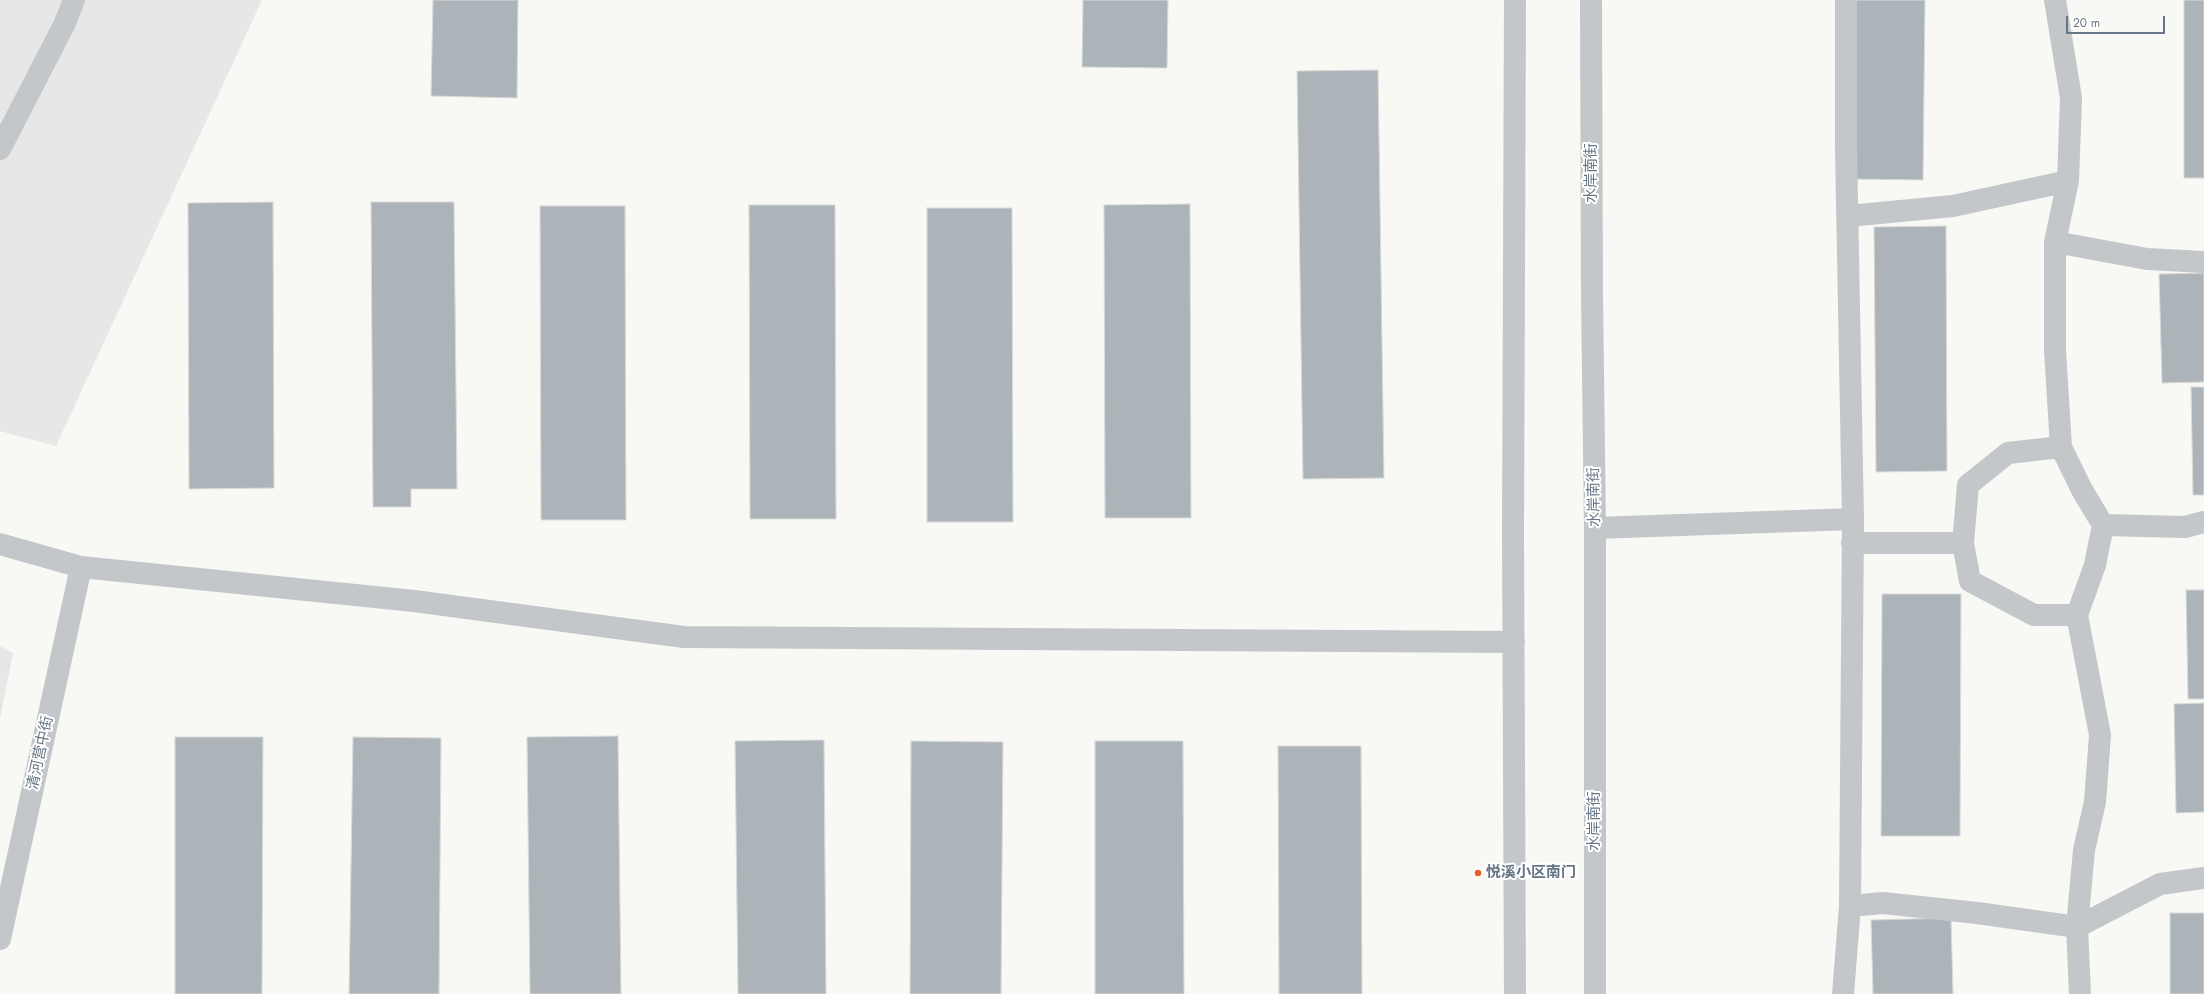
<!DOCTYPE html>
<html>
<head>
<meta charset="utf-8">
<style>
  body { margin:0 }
  #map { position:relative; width:2204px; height:994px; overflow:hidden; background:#f8f8f5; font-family:Jost,sans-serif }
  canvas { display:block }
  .scale { position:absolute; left:2066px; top:16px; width:99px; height:18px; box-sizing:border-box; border:2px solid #667686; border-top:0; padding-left:5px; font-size:12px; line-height:14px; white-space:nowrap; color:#667686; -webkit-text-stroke:3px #fff; paint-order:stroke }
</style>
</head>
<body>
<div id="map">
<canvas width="2204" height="994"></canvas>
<div class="scale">20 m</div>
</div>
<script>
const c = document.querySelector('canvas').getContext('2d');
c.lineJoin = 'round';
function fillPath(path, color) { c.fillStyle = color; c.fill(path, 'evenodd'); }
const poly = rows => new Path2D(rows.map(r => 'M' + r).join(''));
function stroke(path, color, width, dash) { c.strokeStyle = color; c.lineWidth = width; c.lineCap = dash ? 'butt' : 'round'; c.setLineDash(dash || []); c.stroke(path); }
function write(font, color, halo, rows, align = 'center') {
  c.font = font + ' Jost,"Noto Sans SC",sans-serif'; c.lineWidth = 4; c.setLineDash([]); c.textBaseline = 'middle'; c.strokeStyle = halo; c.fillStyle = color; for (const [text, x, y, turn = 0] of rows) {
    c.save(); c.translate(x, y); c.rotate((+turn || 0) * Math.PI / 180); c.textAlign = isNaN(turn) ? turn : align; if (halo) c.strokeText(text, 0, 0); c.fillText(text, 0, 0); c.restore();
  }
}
fillPath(poly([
  [0,0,262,0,56,446,0,431],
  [0,646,13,653,0,718]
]), '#e6e7e6');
const building = poly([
  [433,0,518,0,517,98,431,96,433,0],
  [1083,0,1168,0,1167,68,1082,67,1083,0],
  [1854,0,1925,0,1923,180,1852,179,1854,0],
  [2184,0,2204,0,2204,178,2184,178,2184,0],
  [1378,70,1384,478,1303,479,1297,71,1378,70],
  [273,202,274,488,189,489,188,203,273,202],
  [371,202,454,202,457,489,411,489,411,507,373,507,371,202],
  [1190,204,1191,518,1105,518,1104,205,1190,204],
  [749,205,835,205,836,519,750,519,749,205],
  [540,206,625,206,626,520,541,520,540,206],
  [927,208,1012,208,1013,522,927,522,927,208],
  [1946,226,1947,471,1876,472,1874,227,1946,226],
  [2204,273,2204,382,2162,383,2159,274,2204,273],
  [2191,387,2204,387,2204,495,2193,495,2191,387],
  [2186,590,2204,590,2204,699,2188,699,2186,590],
  [1882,594,1961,594,1960,836,1881,836,1882,594],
  [2204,703,2204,812,2176,813,2174,704,2204,703],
  [618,736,621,994,530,994,527,737,618,736],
  [175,737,263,737,262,994,175,994,175,737],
  [353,737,441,738,439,994,349,994,353,737],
  [824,740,826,994,738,994,735,741,824,740],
  [911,741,1003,742,1001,994,910,994,911,741],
  [1095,741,1183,741,1184,994,1095,994,1095,741],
  [1278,746,1361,746,1362,994,1279,994,1278,746],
  [2170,913,2204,913,2204,994,2170,994,2170,913],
  [1951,918,1953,994,1873,994,1871,920,1951,918]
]);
fillPath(building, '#acb4ba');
stroke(building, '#d9dad7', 1);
stroke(poly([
  [1515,0,1513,533,1515,994],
  [1591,0,1592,296,1595,528,1595,994],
  [1846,0,1846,149,1853,519],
  [2055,0,2071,98,2068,181,2055,242,2055,351,2061,447],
  [0,149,64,25,74,0],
  [1848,216,1953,206,2068,181],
  [2055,242,2147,259,2204,262],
  [1595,528,1853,519,1850,906,1843,994],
  [1852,543,1963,543,1970,581,2034,615,2077,615,2095,565,2103,525,2185,527,2204,522],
  [1963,543,1968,485,2008,453,2061,447,2082,490,2103,525],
  [0,544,81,567,414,601,684,637,1514,642],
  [2077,615,2100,735,2095,802,2084,850,2077,927,2080,994],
  [1850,906,1883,903,1977,913,2077,927,2160,884,2204,878],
  [0,939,81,567]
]), '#c3c7ca', 22);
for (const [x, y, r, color] of [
  [1478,873,4,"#e56028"]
]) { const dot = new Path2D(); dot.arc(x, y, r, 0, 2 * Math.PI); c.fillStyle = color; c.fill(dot); stroke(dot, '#fff', 1.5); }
write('15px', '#667686', '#fff', [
  ["水岸南街",1592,173,-90],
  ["水岸南街",1595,497,-91],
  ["清河营中街",41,753,-78],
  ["水岸南街",1595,821,-90]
]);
write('bold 15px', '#667686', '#fff', [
  ["悦溪小区南门",1486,873]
], 'left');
</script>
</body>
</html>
